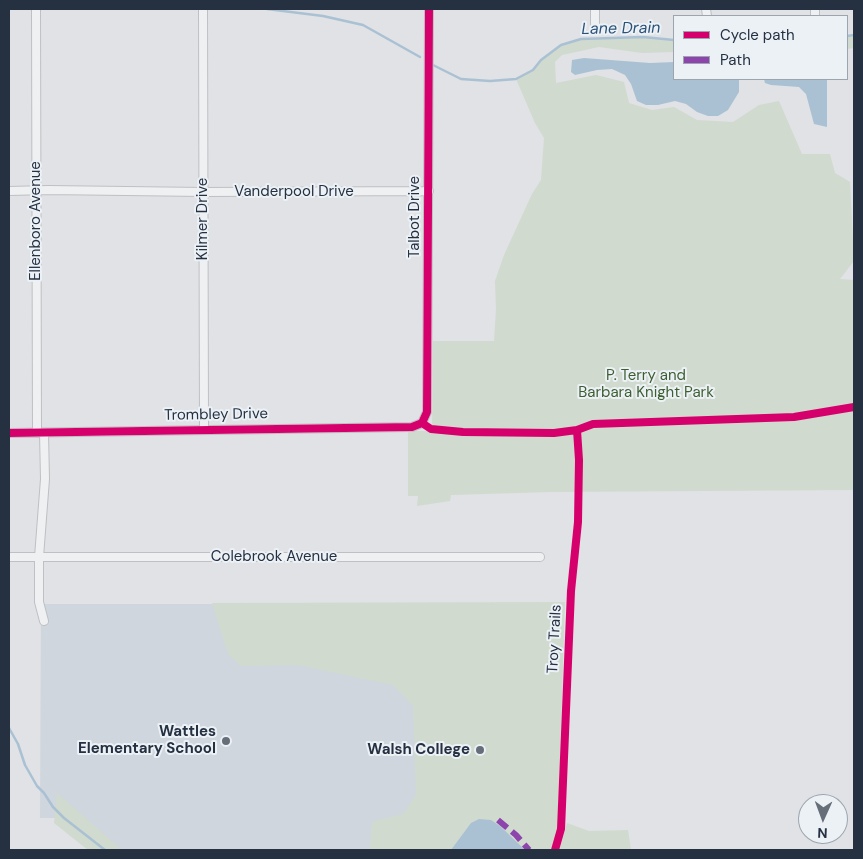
<!DOCTYPE html>
<html>
<head>
<meta charset="utf-8">
<style>
  body { margin:0 }
  #map { position:relative; width:863px; height:859px; overflow:hidden; background:#e0e2e5; font-family:"DM Sans",sans-serif }
  canvas { display:block }
  .frame { position:absolute; inset:0; border:10px solid #253041; pointer-events:none }
  .legend { position:absolute; left:673px; top:15px; width:175px; height:65px; box-sizing:border-box; background:#ecf1f6; border:1px solid #9ca4ae; margin:0; padding:6px 9px; list-style:none; font-size:15px; color:#253041 }
  .legend li { display:flex; align-items:center; gap:10px; height:25px }
  .legend b { width:25px; border:1px solid #9ca4ae }
  .north { position:absolute; left:798px; top:794px; width:50px; height:50px; box-sizing:border-box; background:#ecf1f6; border:1px solid #9ca4ae; border-radius:50%; rotate:182deg; font-size:14px; font-weight:700; line-height:20px; text-align:center; color:#253041 }
  .north::after { content:''; display:block; margin:auto; width:18px; height:22px; background:#666e7a; clip-path:polygon(50% 0,100% 100%,50% 72%,0 100%) }
</style>
</head>
<body>
<div id="map">
<canvas width="863" height="859"></canvas>
<div class="frame"></div>
<ul class="legend">
<li><b style="height:6px;background:#d6006c"></b>Cycle path</li>
<li><b style="height:6px;background:#8e44ad"></b>Path</li>
</ul>
<div class="north">N</div>
</div>
<script>
const c = document.querySelector('canvas').getContext('2d');
c.lineJoin = 'round';
function fillPath(path, color) { c.fillStyle = color; c.fill(path, 'evenodd'); }
const poly = rows => new Path2D(rows.map(r => 'M' + r).join(''));
function stroke(path, color, width, dash) { c.strokeStyle = color; c.lineWidth = width; c.lineCap = dash ? 'butt' : 'round'; c.setLineDash(dash || []); c.stroke(path); }
function write(font, color, halo, rows, align = 'center') {
  c.font = font + ' "DM Sans",sans-serif'; c.lineWidth = 4; c.setLineDash([]); c.textBaseline = 'middle'; c.strokeStyle = halo; c.fillStyle = color; for (const [text, x, y, turn = 0] of rows) {
    c.save(); c.translate(x, y); c.rotate((+turn || 0) * Math.PI / 180); c.textAlign = isNaN(turn) ? turn : align; if (halo) c.strokeText(text, 0, 0); c.fillText(text, 0, 0); c.restore();
  }
}
fillPath(poly([
  [41,604,550,604,548,850,106,850,65,818,40,818]
]), '#d0d6dd');
fillPath(poly([
  [854,35,854,48,847,49,847,36],
  [643,37,674,40,674,52,642,53,599,47,562,55,555,62,556,83,596,75,624,82,629,103,652,110,674,107,697,120,733,122,759,105,779,101,802,154,830,154,835,173,850,182,854,261,840,279,854,280,854,490,551,492,451,495,450,501,417,506,418,496,408,496,408,431,432,431,433,341,494,341,496,309,495,281,504,255,532,194,541,180,544,138,535,123,516,79,533,70,541,60,561,45,581,39],
  [565,602,558,828,552,850,525,850,500,826,471,823,451,850,370,850,372,822,403,814,416,795,413,706,393,685,298,665,241,666,228,654,212,603],
  [57,793,122,850,88,850,54,823],
  [567,823,589,831,628,830,631,850,559,850]
]), '#d1dacf');
fillPath(poly([
  [584,58,650,63,674,62,674,79,739,79,739,92,728,110,718,116,708,116,697,112,686,104,675,101,658,105,646,105,637,101,631,84,625,75,612,69,597,70,575,75,571,72,572,60],
  [764,79,827,79,827,127,814,124,806,94,799,87,771,85,765,83],
  [479,819,491,820,500,826,525,850,451,850,471,823]
]), '#aac1d4');
stroke(poly([
  [267,9,323,16,363,25,420,57],
  [847,36,854,35],
  [433,65,461,79,490,81,516,79,533,70,541,60,561,45,581,39,643,37,674,40],
  [9,728,18,744,25,765,37,786,44,793,53,807,64,818,105,850]
]), '#aac1d4', 2.5);
const street = poly([
  [36,9,37,433],
  [203,9,204,429],
  [706,9,707,16],
  [815,16,815,9],
  [595,24,595,9],
  [9,191,48,190,203,192,429,191],
  [9,433,412,427,422,423,427,412,429,9],
  [44,433,45,479,39,557,39,602,44,621],
  [9,557,540,557]
]);
stroke(street, '#bec0c3', 10);
stroke(street, '#eff0f2', 8);
stroke(poly([
  [498,820,516,835,529,850]
]), '#8e44ad', 6, [12, 6]);
stroke(poly([
  [422,423,431,429,463,432,554,433,577,430,593,424,794,417,854,407],
  [422,423,427,412,429,9],
  [9,433,412,427,422,423],
  [555,850,561,829,571,591,578,522,579,460,577,430]
]), '#d6006c', 8);
for (const [x, y, r, color] of [
  [226,741,5,"#666e7a"],
  [480,750,5,"#666e7a"]
]) { const dot = new Path2D(); dot.arc(x, y, r, 0, 2 * Math.PI); c.fillStyle = color; c.fill(dot); stroke(dot, '#ecf1f6', 2); }
write('15px', '#253041', '#ecf1f6', [
  ["Vanderpool Drive",294,192],
  ["Talbot Drive",415,217,-90],
  ["Kilmer Drive",203,219,-90],
  ["Ellenboro Avenue",36,221,-90],
  ["Trombley Drive",216,415,-1],
  ["Colebrook Avenue",274,557],
  ["Troy Trails",555,639,-87]
]);
write('15px', '#3c5e30', '#ecf1f6', [
  ["P. Terry and",646,376],
  ["Barbara Knight Park",646,393]
]);
write('bold 15px', '#253041', '#ecf1f6', [
  ["Wattles",216,732],
  ["Elementary School",216,749],
  ["Walsh College",470,750]
], 'right');
write('italic 16px', '#2a5279', '#ecf1f6', [
  ["Lane Drain",621,29,-1]
]);
</script>
</body>
</html>
